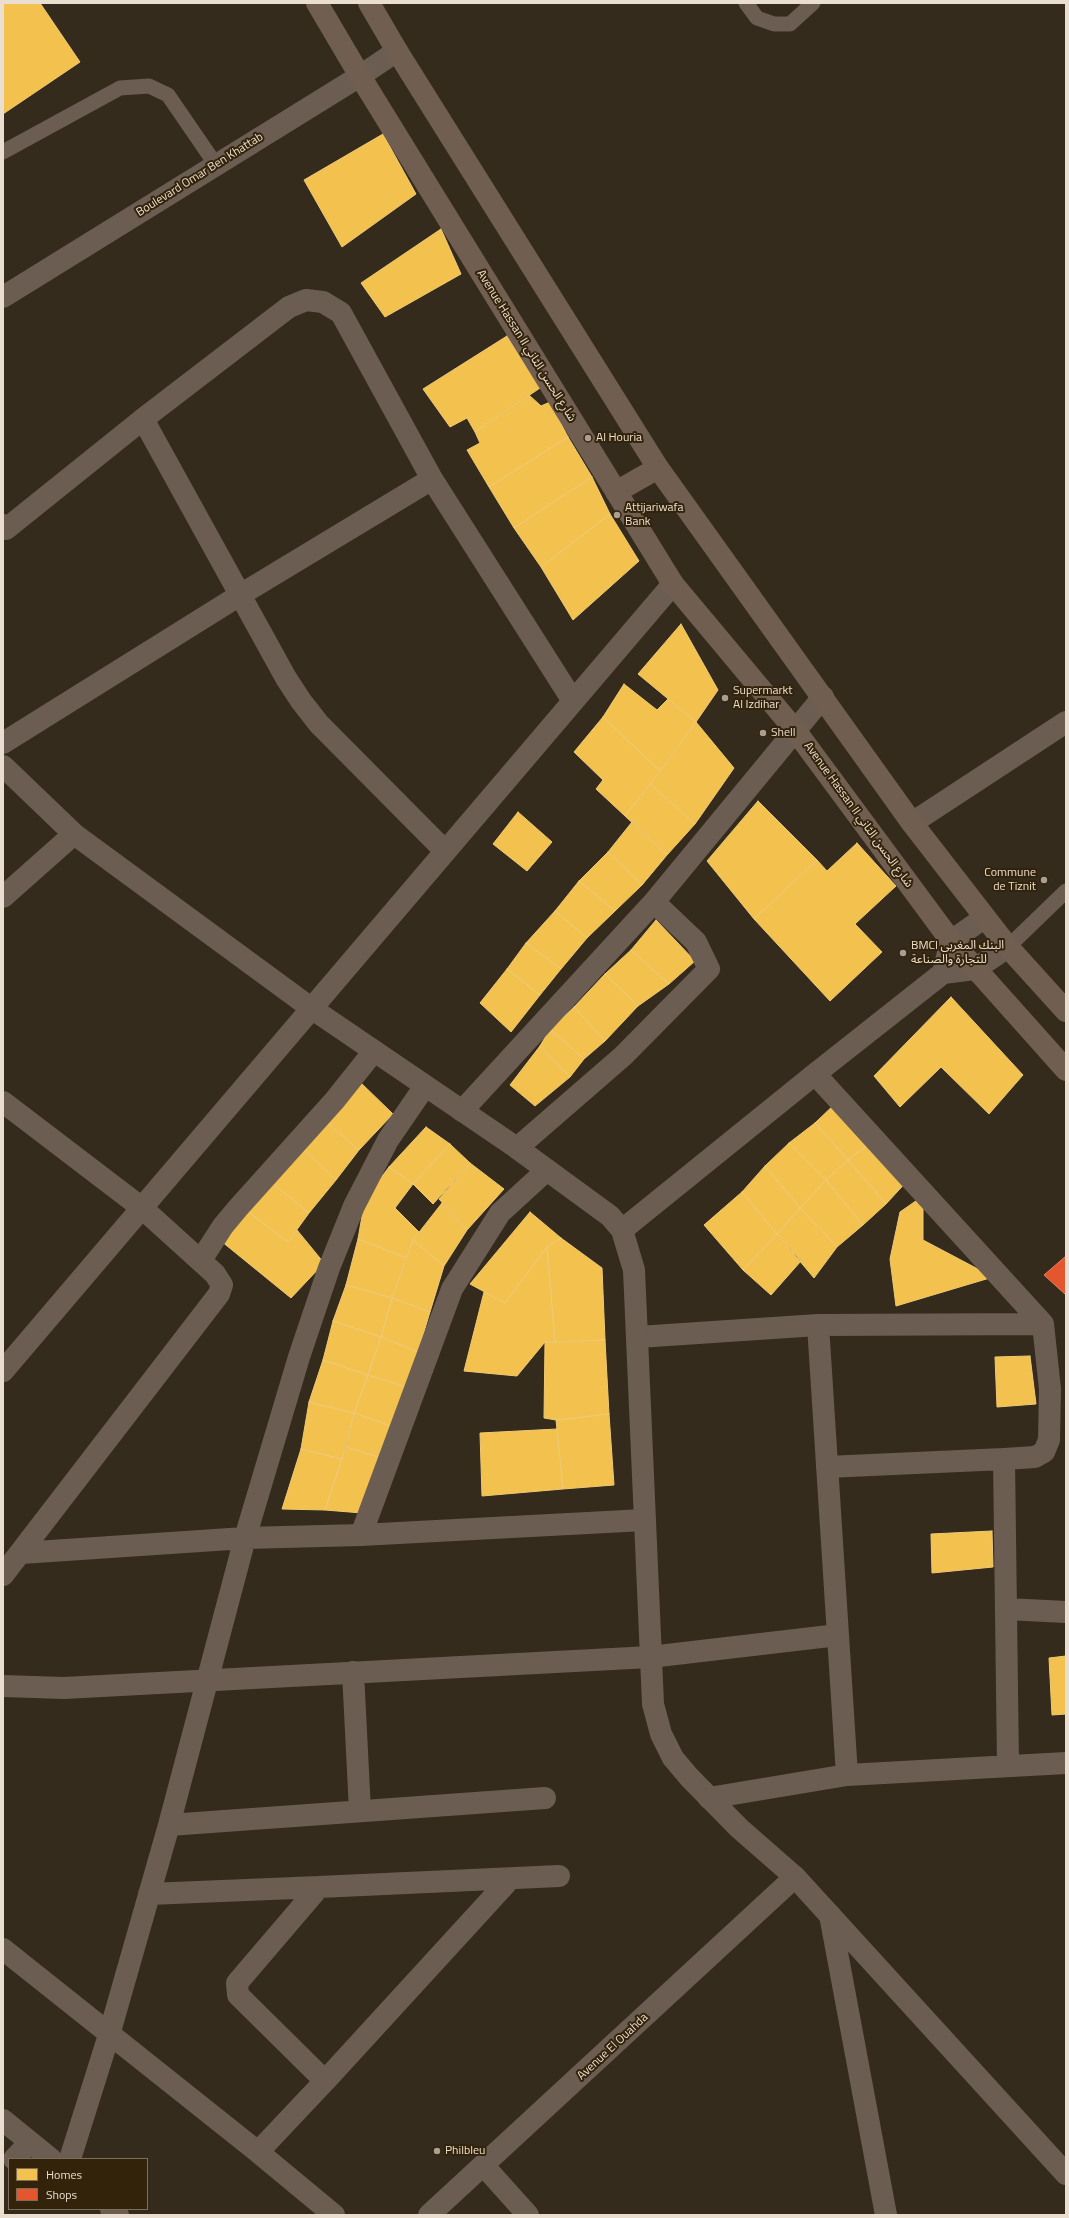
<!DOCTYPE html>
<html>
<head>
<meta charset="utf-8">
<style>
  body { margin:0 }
  #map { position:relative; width:1069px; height:2218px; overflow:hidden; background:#342b1d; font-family:"Titillium Web",sans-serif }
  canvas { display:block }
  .frame { position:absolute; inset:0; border:4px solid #e9ded0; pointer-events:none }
  .legend { position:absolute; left:8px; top:2158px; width:140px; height:52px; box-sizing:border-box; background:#33230a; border:1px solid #7c6e59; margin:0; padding:5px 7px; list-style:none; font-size:12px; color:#e9ded0 }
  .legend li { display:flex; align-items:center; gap:8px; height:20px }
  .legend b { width:20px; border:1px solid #7c6e59 }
</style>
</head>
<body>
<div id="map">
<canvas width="1069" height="2218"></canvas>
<div class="frame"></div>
<ul class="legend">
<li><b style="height:11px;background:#f2c14e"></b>Homes</li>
<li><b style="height:11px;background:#e4572e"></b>Shops</li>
</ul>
</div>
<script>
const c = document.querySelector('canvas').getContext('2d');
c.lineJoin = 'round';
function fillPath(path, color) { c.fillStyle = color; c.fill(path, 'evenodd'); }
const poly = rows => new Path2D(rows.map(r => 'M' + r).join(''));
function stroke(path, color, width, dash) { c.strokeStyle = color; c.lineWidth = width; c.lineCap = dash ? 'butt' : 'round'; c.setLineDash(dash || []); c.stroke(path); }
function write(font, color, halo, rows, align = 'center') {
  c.font = font + ' "Titillium Web","Noto Sans Arabic",sans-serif'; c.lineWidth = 4; c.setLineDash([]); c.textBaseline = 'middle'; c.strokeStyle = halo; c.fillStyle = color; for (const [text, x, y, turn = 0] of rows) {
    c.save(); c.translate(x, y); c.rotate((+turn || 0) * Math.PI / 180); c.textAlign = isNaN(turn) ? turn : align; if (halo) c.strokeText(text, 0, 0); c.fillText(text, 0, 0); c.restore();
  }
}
const homes = poly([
  [3,3,40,3,80,62,3,114,3,3],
  [383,134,416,194,342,247,304,180,383,134],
  [441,229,461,274,385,317,361,283,441,229],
  [507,336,540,388,475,432,467,418,450,427,423,389,507,336],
  [529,395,541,406,550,402,568,437,489,487,467,450,480,443,475,432,529,395],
  [568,437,592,477,514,528,489,487,568,437],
  [592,477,610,514,541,567,514,528,592,477],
  [610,514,639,561,573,620,541,567,610,514],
  [681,624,718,690,696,722,638,674,681,624],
  [624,684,657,710,668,699,696,722,660,771,603,717,624,684],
  [603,717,660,771,625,816,596,789,603,780,574,752,603,717],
  [696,722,734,768,695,824,650,784,696,722],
  [650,784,695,824,667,855,625,816,650,784],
  [758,801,817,860,754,919,707,861,758,801],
  [518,812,552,842,527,871,493,844,518,812],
  [632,822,667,855,642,885,608,852,632,822],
  [857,843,896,886,855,924,882,952,830,1001,754,919,817,860,827,871,857,843],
  [608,852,642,885,615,911,579,881,608,852],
  [579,881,615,911,587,938,555,911,579,881],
  [555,911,587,938,561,969,526,943,555,911],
  [656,920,695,961,669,984,631,950,656,920],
  [526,943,561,969,540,995,507,969,526,943],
  [631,950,669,984,638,1006,605,974,631,950],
  [507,969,540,995,511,1032,480,1003,507,969],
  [605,974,638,1006,605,1041,574,1007,605,974],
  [951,997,1023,1075,989,1114,941,1067,900,1107,874,1076,951,997],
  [574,1007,605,1041,584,1059,550,1029,574,1007],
  [550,1029,584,1059,570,1077,540,1046,550,1029],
  [540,1046,570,1077,535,1106,510,1085,540,1046],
  [360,1082,393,1114,359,1150,326,1122,360,1082],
  [838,1101,873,1141,848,1160,815,1123,838,1101],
  [326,1122,359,1150,336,1180,301,1147,326,1122],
  [815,1123,848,1160,826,1180,789,1143,815,1123],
  [426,1127,450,1144,413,1184,389,1167,426,1127],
  [873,1141,909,1179,886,1204,848,1160,873,1141],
  [789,1143,826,1180,800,1208,765,1166,789,1143],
  [450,1144,470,1163,433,1204,413,1184,450,1144],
  [301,1147,336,1180,309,1213,272,1183,301,1147],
  [848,1160,886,1204,863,1225,826,1180,848,1160],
  [470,1163,504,1189,467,1230,439,1199,470,1163],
  [765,1166,800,1208,777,1234,742,1192,765,1166],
  [389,1167,413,1184,395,1208,419,1232,413,1240,407,1258,358,1239,365,1199,389,1167],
  [826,1180,863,1225,837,1247,800,1208,826,1180],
  [272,1183,309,1213,288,1242,246,1210,272,1183],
  [742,1192,777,1234,743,1270,704,1225,742,1192],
  [923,1196,923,1240,993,1277,896,1306,890,1259,900,1212,923,1196],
  [442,1203,467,1230,444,1266,413,1240,442,1203],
  [800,1208,837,1247,814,1278,777,1234,800,1208],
  [246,1210,288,1242,297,1230,324,1263,291,1298,221,1241,246,1210],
  [530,1212,561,1238,547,1247,505,1303,470,1284,530,1212],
  [777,1234,801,1261,771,1295,743,1270,777,1234],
  [561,1238,602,1268,605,1340,555,1342,547,1247,561,1238],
  [358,1239,407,1258,392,1298,346,1285,358,1239],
  [413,1240,444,1266,430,1312,392,1298,413,1240],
  [547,1247,555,1342,545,1342,517,1376,464,1371,484,1292,505,1303,547,1247],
  [346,1285,392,1298,381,1337,333,1321,346,1285],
  [392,1298,430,1312,418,1352,381,1337,392,1298],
  [333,1321,381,1337,368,1375,323,1360,333,1321],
  [381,1337,418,1352,406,1387,368,1375,381,1337],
  [605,1340,609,1414,556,1420,544,1418,545,1342,605,1340],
  [1030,1356,1036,1404,997,1407,995,1357,1030,1356],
  [323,1360,368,1375,354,1413,309,1402,323,1360],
  [368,1375,406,1387,391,1426,354,1413,368,1375],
  [309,1402,354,1413,342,1459,301,1449,309,1402],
  [354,1413,391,1426,378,1457,346,1447,354,1413],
  [609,1414,614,1485,563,1489,556,1420,609,1414],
  [557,1429,563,1489,482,1496,480,1433,557,1429],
  [346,1447,378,1457,362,1513,325,1510,346,1447],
  [301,1449,342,1459,325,1510,282,1509,301,1449],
  [992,1531,993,1567,932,1573,931,1534,992,1531],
  [1066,1656,1066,1714,1052,1715,1049,1658,1066,1656]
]);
fillPath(homes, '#f2c14e');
stroke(homes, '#efca75', 1);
const shops = poly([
  [1066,1256,1066,1295,1044,1275,1066,1256]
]);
fillPath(shops, '#e4572e');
stroke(shops, '#e6805f', 1);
stroke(poly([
  [746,3,757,18,774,24,790,24,813,3],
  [3,152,120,88,149,86,168,95,216,165],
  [1008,947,1066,891]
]), '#6b5d52', 15);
stroke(poly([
  [3,297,360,76,397,51],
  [143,419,286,678,301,701,319,724,445,851],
  [3,525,6,529,143,419,289,307,306,300,323,302,341,313,432,479,573,701],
  [3,743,240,595,432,479],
  [912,823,1066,722],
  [3,897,74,834],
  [943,973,951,941,984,918],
  [815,1074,1043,1324,1050,1389,1049,1440,1044,1452,1035,1457,1004,1459],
  [3,1102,142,1208,215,1274,222,1285,219,1294,3,1575],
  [462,1111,654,902,823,697],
  [517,1148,623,1056,709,969,696,942,654,902],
  [622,1230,815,1074,943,973,975,969,1008,947],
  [201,1260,223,1226,238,1208,335,1100,374,1051],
  [818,1325,847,1775],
  [638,1337,818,1325,1043,1324],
  [3,1371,673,584],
  [827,1467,1004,1459,1008,1765],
  [361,1535,452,1289,500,1213,547,1170],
  [21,1553,245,1538,361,1535,644,1520],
  [1006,1609,1066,1612],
  [353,1672,360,1811],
  [3,1686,64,1688,650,1657,838,1635],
  [709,1798,847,1775,1066,1763],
  [169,1825,545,1798],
  [510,1879,325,2081,238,1995,237,1983,319,1887,559,1876],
  [149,1894,319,1887],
  [830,1915,886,2215],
  [3,1949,258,2152,325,2081],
  [3,2120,51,2159],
  [258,2152,334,2215],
  [14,2159,30,2142],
  [70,2159,109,2035,169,1825,245,1538,299,1357,329,1268,354,1206,388,1140,425,1086],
  [484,2166,528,2215],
  [111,2209,118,2215],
  [429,2215,795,1877]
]), '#6b5d52', 22);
stroke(poly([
  [3,766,74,834,311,1008,517,1148,610,1216,622,1230,634,1270,653,1704,661,1734,673,1758,689,1777,739,1828,795,1877,1066,2174]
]), '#6b5d52', 22);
stroke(poly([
  [317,3,360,76,673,584,795,730,951,941,1066,1070],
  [369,3,397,51,658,468,912,823,1008,947,1066,1011],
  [616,492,658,468]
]), '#705f50', 22);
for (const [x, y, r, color] of [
  [588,438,4,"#aa9f91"],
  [617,515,4,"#aa9f91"],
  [725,698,4,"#aa9f91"],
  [763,733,4,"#aa9f91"],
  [1044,880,4,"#aa9f91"],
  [903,953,4,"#aa9f91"],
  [437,2151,4,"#aa9f91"]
]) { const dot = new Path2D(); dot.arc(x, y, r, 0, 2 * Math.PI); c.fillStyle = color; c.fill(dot); stroke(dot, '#33230a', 1.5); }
write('12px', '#e9ded0', '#33230a', [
  ["Boulevard Omar Ben Khattab",200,175,-32],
  ["Avenue Hassan II شارع الحسن الثاني",526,346,58],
  ["Avenue Hassan II شارع الحسن الثاني",858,815,54],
  ["Avenue El Ouahda",613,2047,-43]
]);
write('12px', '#e9ded0', '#33230a', [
  ["Al Houria",596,438],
  ["Attijariwafa",625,508],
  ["Bank",625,522],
  ["Supermarkt",733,691],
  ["Al Izdihar",733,705],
  ["Shell",771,733],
  ["Commune",1036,873,"right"],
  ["de Tiznit",1036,887,"right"],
  ["BMCI البنك المغربي",911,946],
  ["للتجارة والصناعة",911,960],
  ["Philbleu",445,2151]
], 'left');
</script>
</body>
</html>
